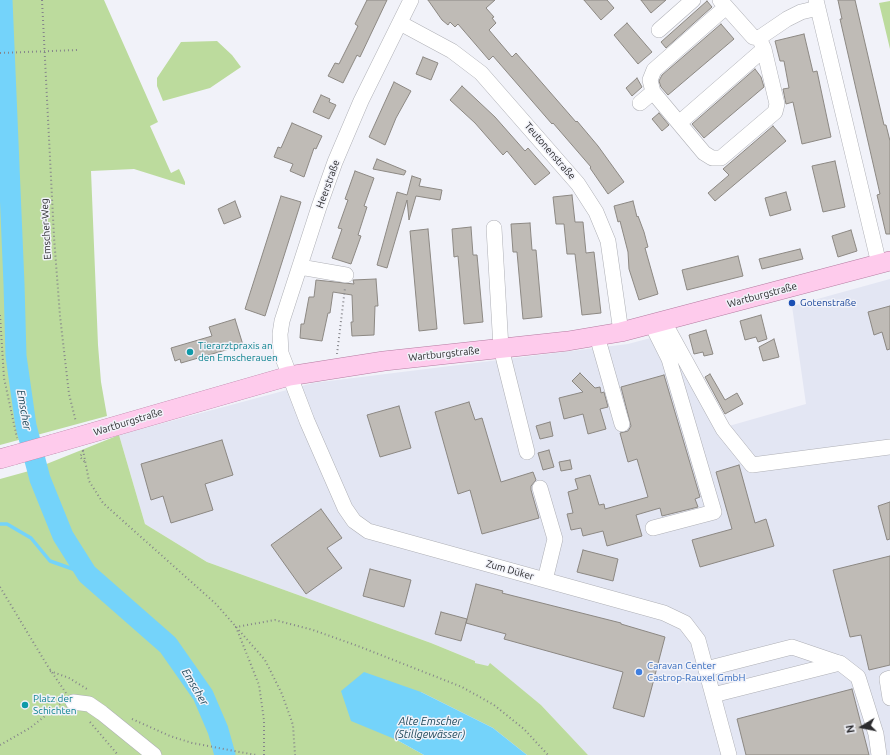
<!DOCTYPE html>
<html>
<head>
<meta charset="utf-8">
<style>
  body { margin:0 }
  #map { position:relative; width:890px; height:755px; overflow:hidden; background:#f1f2f9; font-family:Ubuntu,sans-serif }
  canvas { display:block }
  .north { position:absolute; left:842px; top:707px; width:40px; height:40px; -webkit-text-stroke:3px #f1f2f9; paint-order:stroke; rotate:260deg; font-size:11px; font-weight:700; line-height:16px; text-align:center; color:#2b2b2e }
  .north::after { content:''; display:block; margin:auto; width:14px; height:18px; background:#2b2b2e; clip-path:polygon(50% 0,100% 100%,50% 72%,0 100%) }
</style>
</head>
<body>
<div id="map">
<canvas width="890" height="755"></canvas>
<div class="north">N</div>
</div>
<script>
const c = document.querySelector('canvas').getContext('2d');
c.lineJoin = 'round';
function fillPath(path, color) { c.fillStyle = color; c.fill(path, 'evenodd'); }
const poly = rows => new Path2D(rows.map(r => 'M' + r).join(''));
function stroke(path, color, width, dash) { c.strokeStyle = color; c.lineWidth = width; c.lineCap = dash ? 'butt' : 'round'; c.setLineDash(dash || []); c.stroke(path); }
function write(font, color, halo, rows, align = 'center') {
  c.font = font + ' Ubuntu,sans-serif'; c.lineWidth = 3; c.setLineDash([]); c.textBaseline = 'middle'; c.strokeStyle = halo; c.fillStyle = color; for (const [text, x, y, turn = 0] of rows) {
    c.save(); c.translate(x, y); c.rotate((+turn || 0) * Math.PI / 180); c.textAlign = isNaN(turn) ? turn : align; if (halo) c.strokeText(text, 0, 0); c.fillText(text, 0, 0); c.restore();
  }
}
fillPath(poly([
  [890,279,890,755,588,755,541,705,489,664,488,667,475,663,475,661,431,643,207,562,145,524,119,435,313,383,628,344,677,331,729,426,806,404,792,306]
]), '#e3e6f3');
fillPath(poly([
  [0,0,104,0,158,122,150,126,171,173,179,169,185,182,185,185,134,169,91,171,98,345,101,382,107,416,0,445],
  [890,1,890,49,879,3],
  [217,41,232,55,241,67,210,88,163,101,157,86,157,78,181,42],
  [119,435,145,524,207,562,431,643,475,661,475,663,488,666,490,663,541,705,588,755,527,755,493,728,421,692,397,740,424,755,0,755,0,479,29,471]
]), '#bcdb9d');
fillPath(poly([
  [364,672,421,692,493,728,527,755,424,755,397,740,351,721,341,691]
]), '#74d3fa');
stroke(poly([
  [0,524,7,524,31,538,50,561,87,574]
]), '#74d3fa', 3.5);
stroke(poly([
  [2,0,14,284,16,356,26,426,40,479,63,536,87,574,168,645,203,695,218,730,225,755]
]), '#74d3fa', 21);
const building = poly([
  [367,0,387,0,360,57,357,55,343,83,328,76,335,63,339,64,358,26,355,24,367,0],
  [428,0,495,0,486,8,494,17,492,18,496,23,489,30,512,57,516,53,576,122,577,121,598,146,624,182,608,194,590,168,591,167,553,123,552,124,493,56,489,60,458,24,455,27,450,22,448,25,442,20,428,0],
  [584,0,607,0,614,8,601,20,584,0],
  [641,0,666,0,651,13,641,0],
  [838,0,855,0,884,125,886,125,890,141,890,234,886,234,877,195,880,194,840,19,842,19,838,0],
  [707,1,712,7,666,48,661,42,707,1],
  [627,23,652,52,638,64,614,35,627,23],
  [721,24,734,39,668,95,661,87,659,81,662,75,721,24],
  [804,34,813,72,817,71,831,137,802,144,793,102,786,104,783,89,789,88,784,61,780,61,775,41,804,34],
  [423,57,438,63,431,80,416,74,423,57],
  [755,69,761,77,764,87,704,138,692,124,755,69],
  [637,78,642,87,632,96,626,88,637,78],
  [394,82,411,91,396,118,385,145,369,137,394,82],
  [462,86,495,117,525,151,528,148,550,173,535,185,507,151,503,155,475,123,450,100,462,86],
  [321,95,330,99,329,102,336,105,329,119,313,112,321,95],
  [659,113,669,125,662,131,652,119,659,113],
  [292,123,322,136,316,149,314,148,304,177,290,171,293,164,274,157,278,147,281,148,292,123],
  [773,126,786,141,715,201,708,193,729,175,723,169,773,126],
  [377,159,406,171,404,175,373,169,377,159],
  [835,161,845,207,823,212,812,166,835,161],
  [355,171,374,178,364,206,367,207,358,235,361,236,351,264,332,258,342,229,338,228,348,200,345,199,355,171],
  [412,176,421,179,419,186,442,190,440,200,416,196,409,220,407,200,387,268,377,265,397,192,407,195,412,176],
  [786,192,791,210,770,216,765,198,786,192],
  [572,195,575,222,583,222,586,253,594,252,601,313,582,315,575,254,567,254,564,224,556,224,553,197,572,195],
  [281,196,301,202,265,316,245,309,281,196],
  [235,201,241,217,224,224,218,209,235,201],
  [633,201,637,217,638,216,644,232,648,247,645,248,658,294,639,300,629,269,628,252,620,221,618,222,614,206,633,201],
  [530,223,532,250,536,250,542,317,523,319,517,252,513,252,511,224,530,223],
  [471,227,473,255,477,255,483,322,464,324,458,256,454,257,452,229,471,227],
  [428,229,437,329,419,331,410,231,428,229],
  [851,230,857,251,838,257,832,236,851,230],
  [800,249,803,259,762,269,759,259,800,249],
  [738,256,743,276,687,290,682,270,738,256],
  [376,279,378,306,375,306,374,335,352,336,351,322,353,322,352,295,333,292,330,313,328,313,322,341,300,338,301,324,304,324,309,297,314,297,316,280,354,284,353,280,376,279],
  [890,306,890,349,887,350,882,332,874,335,868,312,890,306],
  [761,315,767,339,758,342,756,337,745,340,740,321,761,315],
  [235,319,243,345,181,363,180,359,175,361,171,348,212,336,209,327,235,319],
  [706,330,713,354,704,356,703,352,694,354,689,335,706,330],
  [774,339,779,357,763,361,759,347,774,339],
  [580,373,595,388,600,387,601,393,604,392,608,407,600,409,606,429,588,434,583,414,564,419,559,398,583,392,572,381,580,373],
  [710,374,725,400,737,393,743,404,725,414,705,377,710,374],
  [664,375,700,497,695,499,698,507,662,516,660,508,636,515,642,536,607,546,603,531,583,536,581,528,571,530,567,514,573,513,568,492,578,489,575,479,590,475,599,505,604,504,605,509,648,497,637,459,628,462,620,433,628,431,631,426,621,387,664,375],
  [469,402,475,420,482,418,501,482,533,472,536,480,531,486,531,490,539,518,482,534,470,490,458,494,435,412,469,402],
  [399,406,411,448,380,457,367,415,399,406],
  [550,422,553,436,540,439,536,426,550,422],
  [222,440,233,475,205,484,213,510,171,523,163,496,151,500,141,464,222,440],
  [549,450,554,467,543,470,538,453,549,450],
  [570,460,572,469,561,471,559,462,570,460],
  [739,465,755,523,766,519,774,546,700,567,692,540,732,529,716,472,739,465],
  [890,502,890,539,887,540,878,506,890,502],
  [321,509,342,538,327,548,342,568,306,594,271,545,321,509],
  [583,550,618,559,613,581,577,572,583,550],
  [890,556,890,665,869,670,861,635,850,637,833,570,890,556],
  [370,569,411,580,404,607,363,596,370,569],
  [476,584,503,591,502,593,621,623,621,624,665,637,644,717,613,708,623,672,504,639,506,634,466,623,476,584],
  [441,612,467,619,461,641,435,634,441,612],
  [852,689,869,755,746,755,737,719,852,689]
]);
fillPath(building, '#bfbbb6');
stroke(building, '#8c8883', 1);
const minor = poly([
  [411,0,361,101,335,162,319,207,282,321,280,334,281,353,307,421,345,508,354,521,368,531,664,613,685,623,698,640,729,755],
  [720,0,753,37,759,38,787,19,801,12,818,8],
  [816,0,879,264],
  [726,7,654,70,650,80,653,92,704,153,712,158,721,158,775,112,777,104,764,49,759,38],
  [400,23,452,51,481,73,578,184,596,212,608,241,621,332],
  [659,30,693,0],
  [640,103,653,92],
  [679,123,764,49],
  [494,228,501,348,527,452],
  [300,267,346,275],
  [664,322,723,429,752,465,890,447],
  [652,325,669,359,714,512,653,528],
  [597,336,622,424],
  [540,488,555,539,545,580],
  [706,669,792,647,839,663],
  [890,678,887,679,890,698],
  [713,695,840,663,858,677,876,734,879,755],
  [73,702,89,704,102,713,154,755]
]);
const major = poly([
  [53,444,289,376,384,361,568,341,621,332,890,261],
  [0,459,14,455]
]);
stroke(minor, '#afb0b6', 16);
stroke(major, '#b47ca1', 20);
stroke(poly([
  [42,0,54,237,60,316,69,394,76,422],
  [0,53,77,50],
  [0,315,4,378,17,438],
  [337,354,345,288],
  [83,450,89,481,103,503,216,604,265,660,282,694,293,725,295,755],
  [83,451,80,457,85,462],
  [0,587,47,665,66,693],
  [50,671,69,678,87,689],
  [132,719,170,736,192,743,256,755],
  [90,722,118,755],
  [0,745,30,728,60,704],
  [264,755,264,720,259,685,236,627,275,620,313,630,358,646,462,687,494,705,524,729,548,755]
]), '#85858a', 2, [1, 3]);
stroke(minor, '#fff', 15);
stroke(major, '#fecbec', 19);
const majorBridge = poly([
  [14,455,53,444]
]);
stroke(majorBridge, '#b47ca1', 20, []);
stroke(majorBridge, '#fecbec', 19);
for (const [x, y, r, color] of [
  [792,303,4,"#1a4fb4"],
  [190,352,4,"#0f9aa8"],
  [639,672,4,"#3f7fe0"],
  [25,705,4,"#0f9aa8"]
]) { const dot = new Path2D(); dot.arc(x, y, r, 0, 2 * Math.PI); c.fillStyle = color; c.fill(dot); stroke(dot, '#f1f2f9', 1.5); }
write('10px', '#2b2b2e', '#f1f2f9', [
  ["Teutonenstraße",550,151,49],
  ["Heerstraße",328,184,-70],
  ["Emscher-Weg",46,229,-93],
  ["Wartburgstraße",762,295,-15],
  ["Wartburgstraße",444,354,-6],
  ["Wartburgstraße",128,422,-17],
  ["Zum Düker",510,570,16]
]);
write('10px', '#164399', '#f1f2f9', [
  ["Gotenstraße",800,303]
], 'left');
write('10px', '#0d838f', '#f1f2f9', [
  ["Tierarztpraxis an",198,346],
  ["den Emscherauen",198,358],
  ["Platz der",33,699],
  ["Schichten",33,711]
], 'left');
write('10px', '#366cbe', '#f1f2f9', [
  ["Caravan Center",647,666],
  ["Castrop-Rauxel GmbH",647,678]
], 'left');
write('italic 11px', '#20495a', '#f1f2f9', [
  ["Emscher",24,410,80],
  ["Emscher",195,687,59],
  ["Alte Emscher",430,721],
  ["(Stillgewässer)",430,734]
]);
</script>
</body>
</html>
